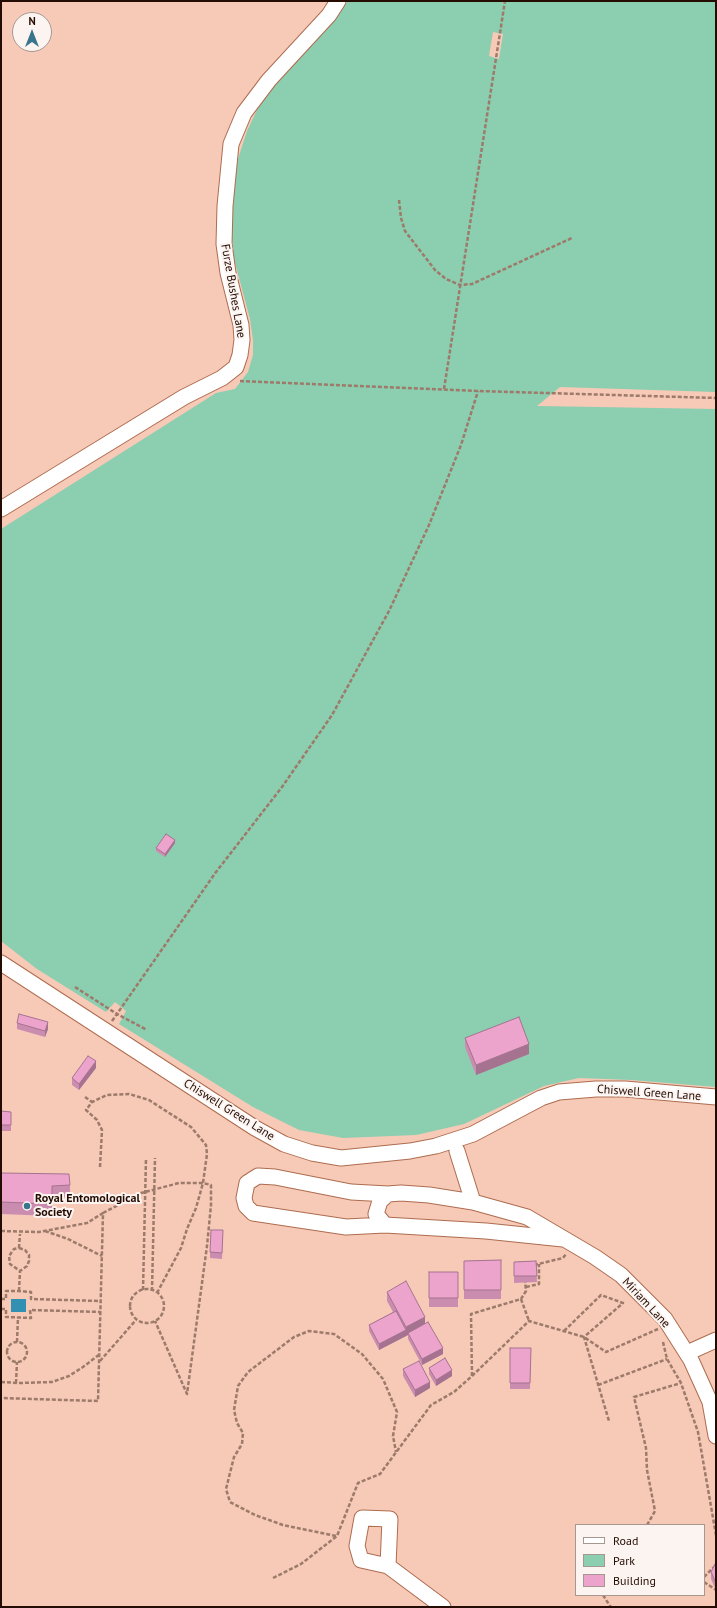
<!DOCTYPE html>
<html>
<head>
<meta charset="utf-8">
<style>
  body { margin:0 }
  #map { position:relative; width:717px; height:1608px; overflow:hidden; background:#f6cab7; font-family:"PT Sans",sans-serif }
  canvas { display:block }
  .frame { position:absolute; inset:0; border:2px solid #240c02; pointer-events:none }
  .legend { position:absolute; left:575px; top:1524px; width:130px; height:72px; box-sizing:border-box; background:#fcf4f1; border:1px solid #a69791; margin:0; padding:5px 7px; list-style:none; font-size:12px; color:#240c02 }
  .legend li { display:flex; align-items:center; gap:8px; height:20px }
  .legend b { width:20px; border:1px solid #a69791 }
  .north { position:absolute; left:12px; top:12px; width:40px; height:40px; box-sizing:border-box; background:#fcf4f1; border:1px solid #a69791; border-radius:50%; rotate:0deg; font-size:11px; font-weight:700; line-height:16px; text-align:center; color:#240c02 }
  .north::after { content:''; display:block; margin:auto; width:14px; height:18px; background:#38758c; clip-path:polygon(50% 0,100% 100%,50% 72%,0 100%) }
</style>
</head>
<body>
<div id="map">
<canvas width="717" height="1608"></canvas>
<div class="frame"></div>
<ul class="legend">
<li><b style="height:5px;background:#fff"></b>Road</li>
<li><b style="height:11px;background:#8bceb0"></b>Park</li>
<li><b style="height:11px;background:#eca4cc"></b>Building</li>
</ul>
<div class="north">N</div>
</div>
<script>
const c = document.querySelector('canvas').getContext('2d');
c.lineJoin = 'round';
function fillPath(path, color) { c.fillStyle = color; c.fill(path, 'evenodd'); }
const poly = rows => new Path2D(rows.map(r => 'M' + r).join(''));
function stroke(path, color, width, dash) { c.strokeStyle = color; c.lineWidth = width; c.lineCap = dash ? 'butt' : 'round'; c.setLineDash(dash || []); c.stroke(path); }
function write(font, color, halo, rows, align = 'center') {
  c.font = font + ' "PT Sans",sans-serif'; c.lineWidth = 4; c.setLineDash([]); c.textBaseline = 'middle'; c.strokeStyle = halo; c.fillStyle = color; for (const [text, x, y, turn = 0] of rows) {
    c.save(); c.translate(x, y); c.rotate((+turn || 0) * Math.PI / 180); c.textAlign = isNaN(turn) ? turn : align; if (halo) c.strokeText(text, 0, 0); c.fillText(text, 0, 0); c.restore();
  }
}
fillPath(poly([
  [348,1,716,1,716,392,560,387,537,406,716,409,716,1087,631,1080,579,1078,544,1086,464,1124,416,1135,343,1138,299,1130,253,1107,119,1024,126,1011,115,1002,106,1012,37,969,1,941,1,529,216,393,235,389,248,372,253,355,253,340,250,319,234,259,231,226,236,165,247,131,258,108,272,89],
  [493,32,503,34,499,59,489,56]
]), '#8bceb0');
fillPath(poly([
  [11,1299,26,1299,26,1312,11,1312]
]), '#3291b2');
const minor = poly([
  [1,509,184,397,222,378,236,367,240,355,242,340,241,325,228,273,224,244,225,206,231,144,244,113,269,80,329,15,338,1],
  [1,963,255,1128,284,1144,312,1153,341,1158,410,1151,436,1146,473,1134,541,1098,559,1092,596,1089,625,1089,716,1097],
  [457,1151,473,1202],
  [385,1225,346,1227,253,1213,246,1206,244,1198,247,1183,258,1176,275,1177,351,1192,388,1194],
  [563,1239,486,1231,385,1225,376,1214,380,1201,388,1194,401,1193,429,1195,473,1202,527,1217,595,1257,621,1275,665,1319,691,1360,710,1402,716,1436],
  [687,1353,716,1340],
  [388,1566,390,1519,362,1518,357,1546,361,1560,388,1566,443,1607]
]);
stroke(minor, '#ae6c4f', 17);
stroke(poly([
  [399,200,401,218,405,231,435,270,446,279,460,285,472,284,572,238],
  [240,381,478,391,716,398],
  [444,389,505,1],
  [75,987,117,1014,147,1030],
  [112,1021,216,872,282,787,332,715,389,611,429,525,461,445,478,391],
  [85,1097,92,1102],
  [100,1167,102,1130,97,1120,86,1110,92,1102,107,1095,129,1094,149,1100,191,1127,206,1145,207,1154,203,1183,211,1185,211,1205,207,1246,187,1394,155,1321],
  [103,1213,141,1193,179,1183,203,1183,196,1208,187,1229,181,1248,157,1293],
  [1,1231,39,1232,87,1223,103,1213,98,1401,1,1398],
  [45,1231,68,1239,102,1256],
  [19,1248,25,1250,29,1255,29,1261,27,1266,20,1271,10,1264,9,1256,14,1249,19,1248],
  [19,1248,20,1234],
  [534,1265,563,1258,566,1254],
  [526,1287,539,1284,539,1264],
  '130 1306a17 17 0 1 1 34 0a17 17 0 1 1-34 0Z',
  [143,1290,146,1158],
  [19,1291,20,1271],
  [152,1291,155,1158],
  [1,1299,6,1299,6,1291,19,1291,31,1292,31,1299,101,1301],
  [521,1299,529,1321],
  [1,1309,6,1309,6,1317,31,1318,30,1310,101,1312],
  [564,1331,601,1295,623,1303,584,1337,609,1421],
  [17,1342,18,1317],
  [663,1342,667,1359,681,1383,698,1432,716,1535],
  '7 1352a10 10 0 1 1 20 0a10 10 0 1 1-20 0Z',
  [100,1361,136,1320],
  [472,1376,471,1314,521,1299,526,1291,525,1280],
  [1,1382,19,1383,52,1382,69,1376,83,1367,100,1354],
  [16,1383,17,1362],
  [598,1385,667,1359],
  [647,1525,655,1511,647,1470,646,1448,634,1397,681,1383],
  [336,1536,283,1525,255,1515,230,1502,226,1489,234,1457,242,1444,243,1433,237,1423,234,1410,238,1386,248,1372,294,1337,309,1331,334,1334,362,1354,383,1379,397,1412,393,1436,396,1452],
  [704,1577,716,1565],
  [273,1578,301,1564,337,1536,358,1483,380,1474,431,1405,454,1392,472,1376,529,1321,584,1337,606,1352,658,1329],
  [704,1582,716,1590],
  [603,1595,610,1606,611,1607]
]), '#9d7a6a', 2.5, [4, 2]);
stroke(minor, '#fff', 15);
fillPath(poly([
  [175,843,165,857,156,851,156,848],
  [17,1023,48,1029,45,1037,17,1029],
  [465,1038,529,1054,476,1075,465,1047],
  [96,1068,79,1090,72,1085,72,1078],
  [1,1111,11,1112,11,1131,1,1131],
  [1,1173,70,1185,70,1197,52,1198,52,1216,1,1214],
  [223,1237,222,1259,210,1258,210,1252],
  [501,1260,501,1299,464,1299,464,1261],
  [536,1261,537,1282,514,1283,514,1262],
  [429,1272,458,1272,458,1307,429,1307],
  [387,1292,425,1324,443,1354,422,1365,408,1339,408,1335,379,1350,369,1331,369,1325,393,1312,387,1301],
  [510,1348,531,1348,530,1389,510,1389],
  [429,1368,452,1376,436,1386,429,1374],
  [403,1369,430,1388,415,1397,403,1376],
  [716,1564,716,1588,715,1588,711,1579,711,1572]
]), '#cb8daf');
fillPath(poly([
  [175,840,175,843,165,857,165,854],
  [48,1022,48,1029,45,1037,45,1031],
  [529,1044,529,1054,476,1075,476,1065],
  [96,1061,96,1068,79,1090,79,1084],
  [425,1317,425,1326,408,1333,408,1335,379,1350,379,1344,406,1330,406,1327],
  [443,1348,443,1354,422,1365,422,1359],
  [452,1370,452,1376,436,1386,436,1380],
  [430,1382,430,1388,415,1397,415,1390]
]), '#a5738f');
const building = poly([
  [166,834,175,840,165,854,156,848,166,834],
  [19,1014,48,1022,45,1031,17,1023,19,1014],
  [519,1017,529,1044,476,1065,465,1038,519,1017],
  [88,1056,96,1061,79,1084,72,1078,88,1056],
  [1,1111,11,1112,11,1125,1,1125,1,1111],
  [1,1173,69,1174,70,1185,52,1186,52,1204,1,1202,1,1173],
  [211,1230,223,1230,222,1253,210,1252,211,1230],
  [501,1260,501,1290,464,1290,464,1261,501,1260],
  [536,1261,537,1276,514,1276,514,1262,536,1261],
  [429,1272,458,1272,458,1298,429,1298,429,1272],
  [406,1281,425,1317,406,1327,387,1292,406,1281],
  [396,1311,406,1330,379,1344,369,1325,396,1311],
  [428,1322,443,1348,422,1359,408,1333,428,1322],
  [510,1348,531,1348,530,1383,510,1383,510,1348],
  [445,1358,452,1370,436,1380,429,1368,445,1358],
  [419,1361,430,1382,415,1390,403,1369,419,1361],
  [715,1564,716,1564,716,1582,715,1581,711,1572,715,1564]
]);
fillPath(building, '#eca4cc');
stroke(building, '#a5738f', 1);
for (const [x, y, r, color] of [
  [27,1206,4,"#38758c"]
]) { const dot = new Path2D(); dot.arc(x, y, r, 0, 2 * Math.PI); c.fillStyle = color; c.fill(dot); stroke(dot, '#fcf4f1', 1.5); }
write('12px', '#240c02', '#fcf4f1', [
  ["Furze Bushes Lane",233,291,80],
  ["Chiswell Green Lane",649,1093,4],
  ["Chiswell Green Lane",229,1110,32],
  ["Miriam Lane",646,1303,47]
]);
write('bold 12px', '#240c02', '#fcf4f1', [
  ["Royal Entomological",35,1199],
  ["Society",35,1213]
], 'left');
</script>
</body>
</html>
